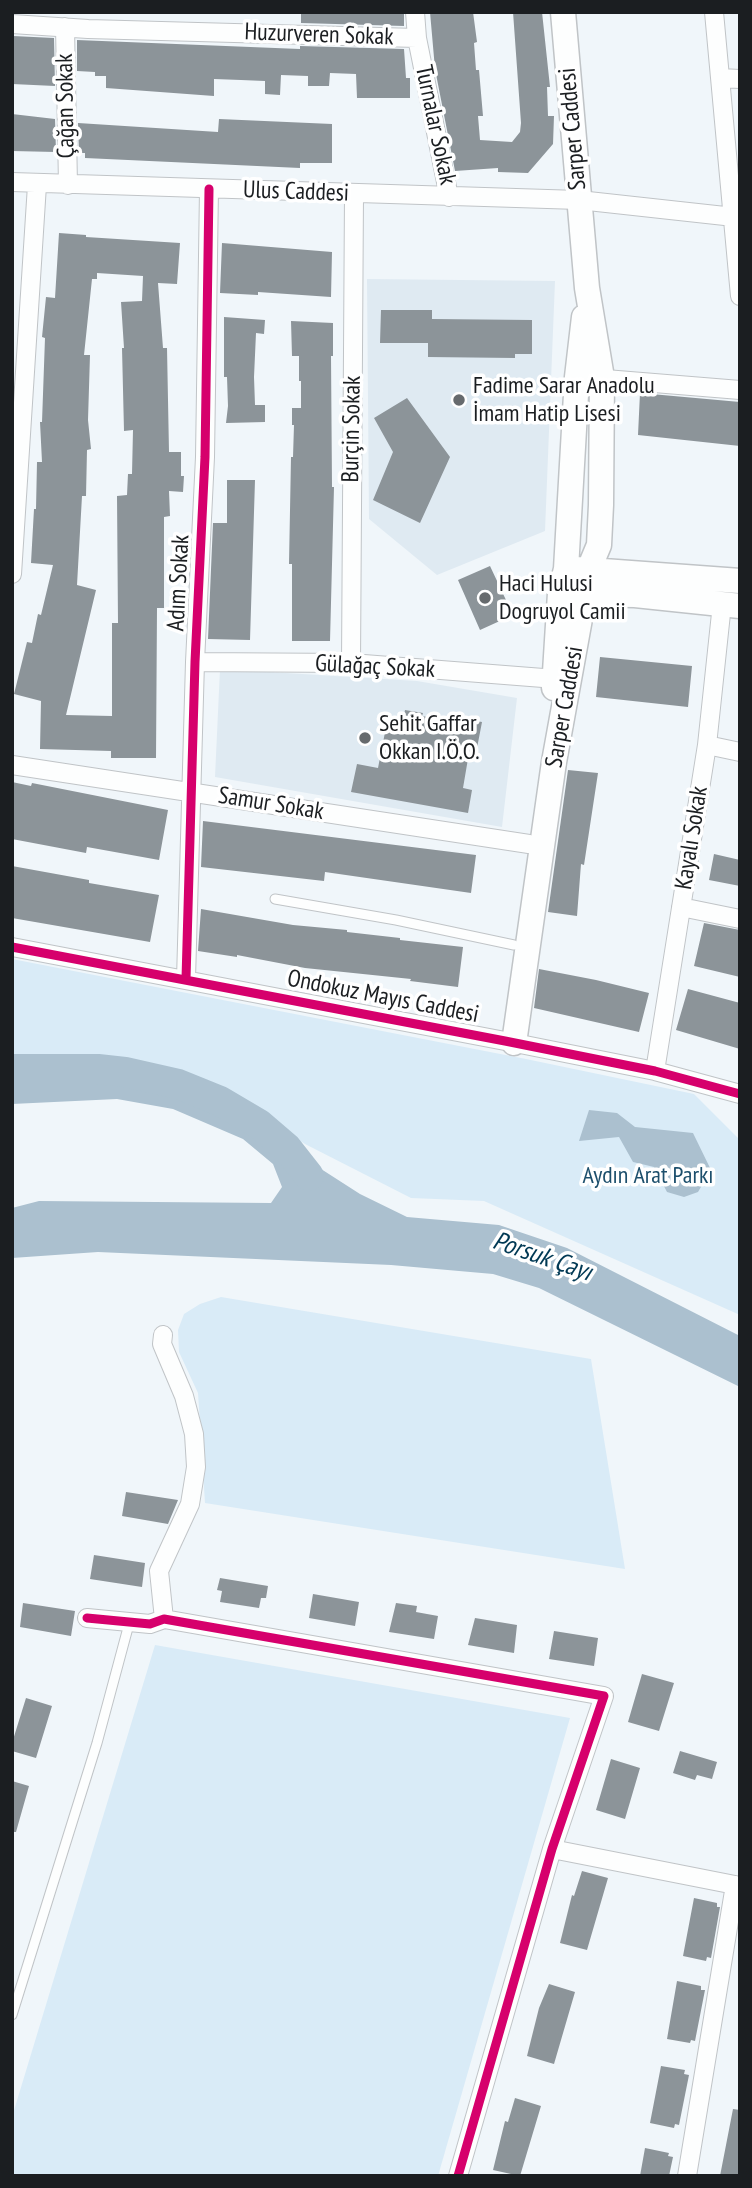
<!DOCTYPE html>
<html>
<head>
<meta charset="utf-8">
<style>
  body { margin:0 }
  #map { position:relative; width:752px; height:2188px; overflow:hidden; background:#f0f6fa; font-family:"PT Sans Narrow",sans-serif }
  canvas { display:block }
  .frame { position:absolute; inset:0; border:14px solid #1b1e21; pointer-events:none }
</style>
</head>
<body>
<div id="map">
<canvas width="752" height="2188"></canvas>
<div class="frame"></div>
</div>
<script>
const c = document.querySelector('canvas').getContext('2d');
c.lineJoin = 'round';
function fillPath(path, color) { c.fillStyle = color; c.fill(path, 'evenodd'); }
const poly = rows => new Path2D(rows.map(r => 'M' + r).join(''));
function stroke(path, color, width, dash) { c.strokeStyle = color; c.lineWidth = width; c.lineCap = dash ? 'butt' : 'round'; c.setLineDash(dash || []); c.stroke(path); }
function write(font, color, halo, rows, align = 'center') {
  c.font = font + ' "PT Sans Narrow",sans-serif'; c.lineWidth = 7; c.setLineDash([]); c.textBaseline = 'middle'; c.strokeStyle = halo; c.fillStyle = color; for (const [text, x, y, turn = 0] of rows) {
    c.save(); c.translate(x, y); c.rotate((+turn || 0) * Math.PI / 180); c.textAlign = isNaN(turn) ? turn : align; if (halo) c.strokeText(text, 0, 0); c.fillText(text, 0, 0); c.restore();
  }
}
fillPath(poly([
  [367,279,555,281,545,531,437,575,369,519],
  [220,669,417,681,517,698,502,827,215,777]
]), '#dfeaf2');
fillPath(poly([
  [12,959,526,1059,694,1094,740,1140,740,1315,484,1201,411,1198,305,1144,210,1084,92,1061,12,1063],
  [221,1297,591,1359,625,1569,205,1503,198,1393,179,1352,178,1330,184,1314,200,1304],
  [155,1645,570,1718,438,2176,12,2176,12,2117]
]), '#d9ebf7');
fillPath(poly([
  [107,1079,159,1086,223,1106,360,1194,407,1217,499,1225,567,1248,740,1336,740,1387,539,1288,493,1274,391,1265,98,1252,12,1258,12,1208,39,1201,271,1203,282,1187,273,1164,243,1139,173,1109,117,1099,12,1104,12,1083],
  [589,1110,617,1113,635,1127,693,1133,711,1170,698,1192,684,1197,667,1192,654,1167,633,1162,619,1137,579,1141]
]), '#abc0cf');
stroke(poly([
  [12,1069,98,1069,125,1072,178,1084,220,1101,259,1124,287,1148,309,1176]
]), '#abc0cf', 30);
fillPath(poly([
  [301,12,404,12,404,26,301,23],
  [430,12,473,12,477,42,474,43,476,70,479,70,483,116,478,116,480,140,512,142,520,132,521,123,513,12,542,12,550,87,547,87,548,116,554,116,553,144,528,173,498,172,498,168,455,171,435,69],
  [13,36,54,38,55,86,12,84],
  [77,40,300,49,300,46,404,49,406,78,410,78,410,98,357,98,356,74,330,73,329,86,308,86,308,76,281,75,280,95,265,94,265,81,241,80,214,79,214,96,106,88,106,76,95,76,95,72,77,71],
  [12,114,55,119,56,152,12,151],
  [219,119,332,124,332,163,300,163,300,168,85,158,85,153,79,153,78,123,218,132],
  [59,233,86,235,86,237,180,243,177,284,158,283,163,348,167,348,169,452,181,452,181,476,184,476,183,492,169,491,170,516,164,517,164,608,157,608,156,758,111,758,111,751,40,749,41,701,14,694,27,642,32,643,38,614,41,615,53,565,31,563,34,509,36,509,37,462,42,462,40,422,42,422,45,338,42,337,46,297,55,298],
  [97,273,143,276,142,301,121,302,124,348,122,348,124,431,133,430,132,474,128,474,127,495,117,496,118,623,112,623,112,716,66,715,96,590,77,585,82,496,86,496,87,450,91,449,88,420,90,355,84,355,92,279,97,279],
  [222,243,332,252,331,297,258,292,258,295,220,293],
  [381,310,432,310,432,319,532,320,532,354,515,354,515,358,428,357,428,343,380,343],
  [224,317,265,320,264,334,256,333,254,377,255,405,265,405,265,422,226,423,228,406,227,377,224,377],
  [291,321,333,323,333,356,331,356,332,487,334,487,330,641,292,641,292,564,289,564,291,457,293,457,294,425,292,425,292,408,301,408,301,381,299,381,299,356,292,356],
  [640,393,740,402,740,446,638,435],
  [407,398,450,457,420,523,373,500,393,452,374,418],
  [227,480,255,480,250,640,208,639,213,523,227,523],
  [490,566,513,615,480,630,458,580],
  [600,657,692,666,688,707,596,697],
  [405,710,423,713,422,716,464,724,465,719,482,722,477,748,470,747,463,788,472,790,468,813,351,792,357,764,378,768,388,717,403,720],
  [568,770,598,773,584,865,581,864,577,916,548,912],
  [12,782,31,786,32,783,168,810,159,860,87,847,86,853,12,839],
  [203,821,476,855,471,893,325,872,324,881,201,867],
  [714,854,740,860,740,886,709,880],
  [12,866,89,880,89,883,159,895,150,942,12,918],
  [201,909,293,925,347,930,347,932,400,938,400,940,463,947,458,987,410,981,411,979,305,968,237,955,237,957,198,951],
  [704,923,740,930,740,977,694,966],
  [539,969,596,980,649,993,639,1032,534,1008],
  [688,989,740,1003,740,1049,676,1030],
  [126,1492,178,1500,168,1524,122,1516],
  [94,1555,145,1563,142,1587,90,1579],
  [220,1578,268,1586,266,1598,261,1598,259,1608,220,1602,222,1591,217,1590],
  [313,1594,359,1602,355,1626,309,1618],
  [23,1603,75,1611,71,1636,20,1627],
  [396,1603,417,1606,416,1612,438,1616,434,1639,389,1632],
  [475,1618,517,1625,514,1653,468,1645],
  [554,1631,598,1638,594,1666,549,1659],
  [642,1674,674,1683,659,1731,628,1722],
  [26,1698,52,1706,36,1758,12,1751,12,1743],
  [680,1751,717,1762,712,1779,697,1775,695,1780,673,1773],
  [611,1759,640,1768,625,1819,596,1810],
  [12,1781,29,1786,16,1832,12,1832],
  [582,1871,608,1878,587,1950,560,1943,572,1895,574,1896],
  [694,1898,717,1903,717,1907,720,1907,711,1958,707,1957,706,1961,683,1956],
  [677,1981,701,1986,701,1990,705,1990,695,2041,691,2040,690,2043,667,2039],
  [549,1984,575,1992,554,2064,527,2056,539,2008],
  [661,2066,685,2070,684,2074,689,2075,679,2125,675,2124,674,2128,650,2123],
  [515,2098,541,2106,520,2176,493,2170,505,2121,508,2122],
  [733,2109,740,2110,740,2176,720,2176],
  [645,2148,669,2153,668,2156,673,2157,669,2176,640,2176]
]), '#8c9499');
const service = poly([
  [275,899,396,920,514,945],
  [12,2015,97,1743,129,1624]
]);
const minor = poly([
  [415,12,417,38,449,197],
  [714,12,740,296],
  [12,24,88,29,417,38],
  [65,27,68,185],
  [720,78,740,79],
  [12,182,579,200,734,217],
  [593,378,740,390],
  [12,574,37,185],
  [195,662,351,663,556,679],
  [351,663,354,195],
  [707,745,740,752],
  [12,765,529,844],
  [681,907,740,919],
  [12,947,505,1041,655,1071,740,1094],
  [186,979,195,662,205,457,209,189],
  [655,1071,707,745,722,604],
  [163,1335,162,1344,184,1396,194,1434,196,1467,190,1504,159,1571,164,1619],
  [87,1618,150,1624,164,1619,604,1696,552,1849,458,2176],
  [552,1849,740,1886],
  [687,2176,735,1885]
]);
const secondary = poly([
  [576,569,740,581],
  [571,594,635,595,740,606],
  [554,688,560,593,566,569,577,377,584,317],
  [514,1043,554,762,589,569,599,545,601,505,602,378,587,288,563,12]
]);
stroke(service, '#c0c4c7', 11);
stroke(minor, '#c0c4c7', 20);
stroke(secondary, '#c0c4c7', 27);
stroke(service, '#fdfefe', 9);
stroke(minor, '#fdfefe', 18);
stroke(secondary, '#fdfefe', 24);
stroke(poly([
  [12,947,505,1041,655,1071,740,1094],
  [186,979,195,662,205,457,209,189],
  [87,1618,150,1624,164,1619,604,1696,552,1849,458,2176]
]), '#d6006c', 9);
for (const [x, y, r, color] of [
  [459,400,7,"#666a6d"],
  [485,598,7,"#666a6d"],
  [365,738,7,"#666a6d"]
]) { const dot = new Path2D(); dot.arc(x, y, r, 0, 2 * Math.PI); c.fillStyle = color; c.fill(dot); stroke(dot, '#fff', 2.5); }
write('24px', '#1b1e21', '#fff', [
  ["Huzurveren Sokak",319,35,2],
  ["Çağan Sokak",66,106,-91],
  ["Turnalar Sokak",435,125,78],
  ["Sarper Caddesi",573,129,-95],
  ["Ulus Caddesi",296,192,2],
  ["Burçin Sokak",352,429,-89],
  ["Adım Sokak",179,583,-87],
  ["Gülağaç Sokak",375,667,3],
  ["Sarper Caddesi",565,707,-80],
  ["Samur Sokak",271,804,9],
  ["Kayalı Sokak",692,838,-81],
  ["Ondokuz Mayıs Caddesi",383,997,11]
]);
write('24px', '#1b1e21', '#fff', [
  ["Fadime Sarar Anadolu",473,386],
  ["İmam Hatip Lisesi",473,414],
  ["Haci Hulusi",499,584],
  ["Dogruyol Camii",499,612],
  ["Sehit Gaffar",379,724],
  ["Okkan I.Ö.O.",379,752]
], 'left');
write('24px', '#1d4f6c', '#fff', [
  ["Aydın Arat Parkı",648,1176]
]);
write('italic 26px', '#013954', '#fff', [
  ["Porsuk Çayı",542,1257,19]
]);
</script>
</body>
</html>
